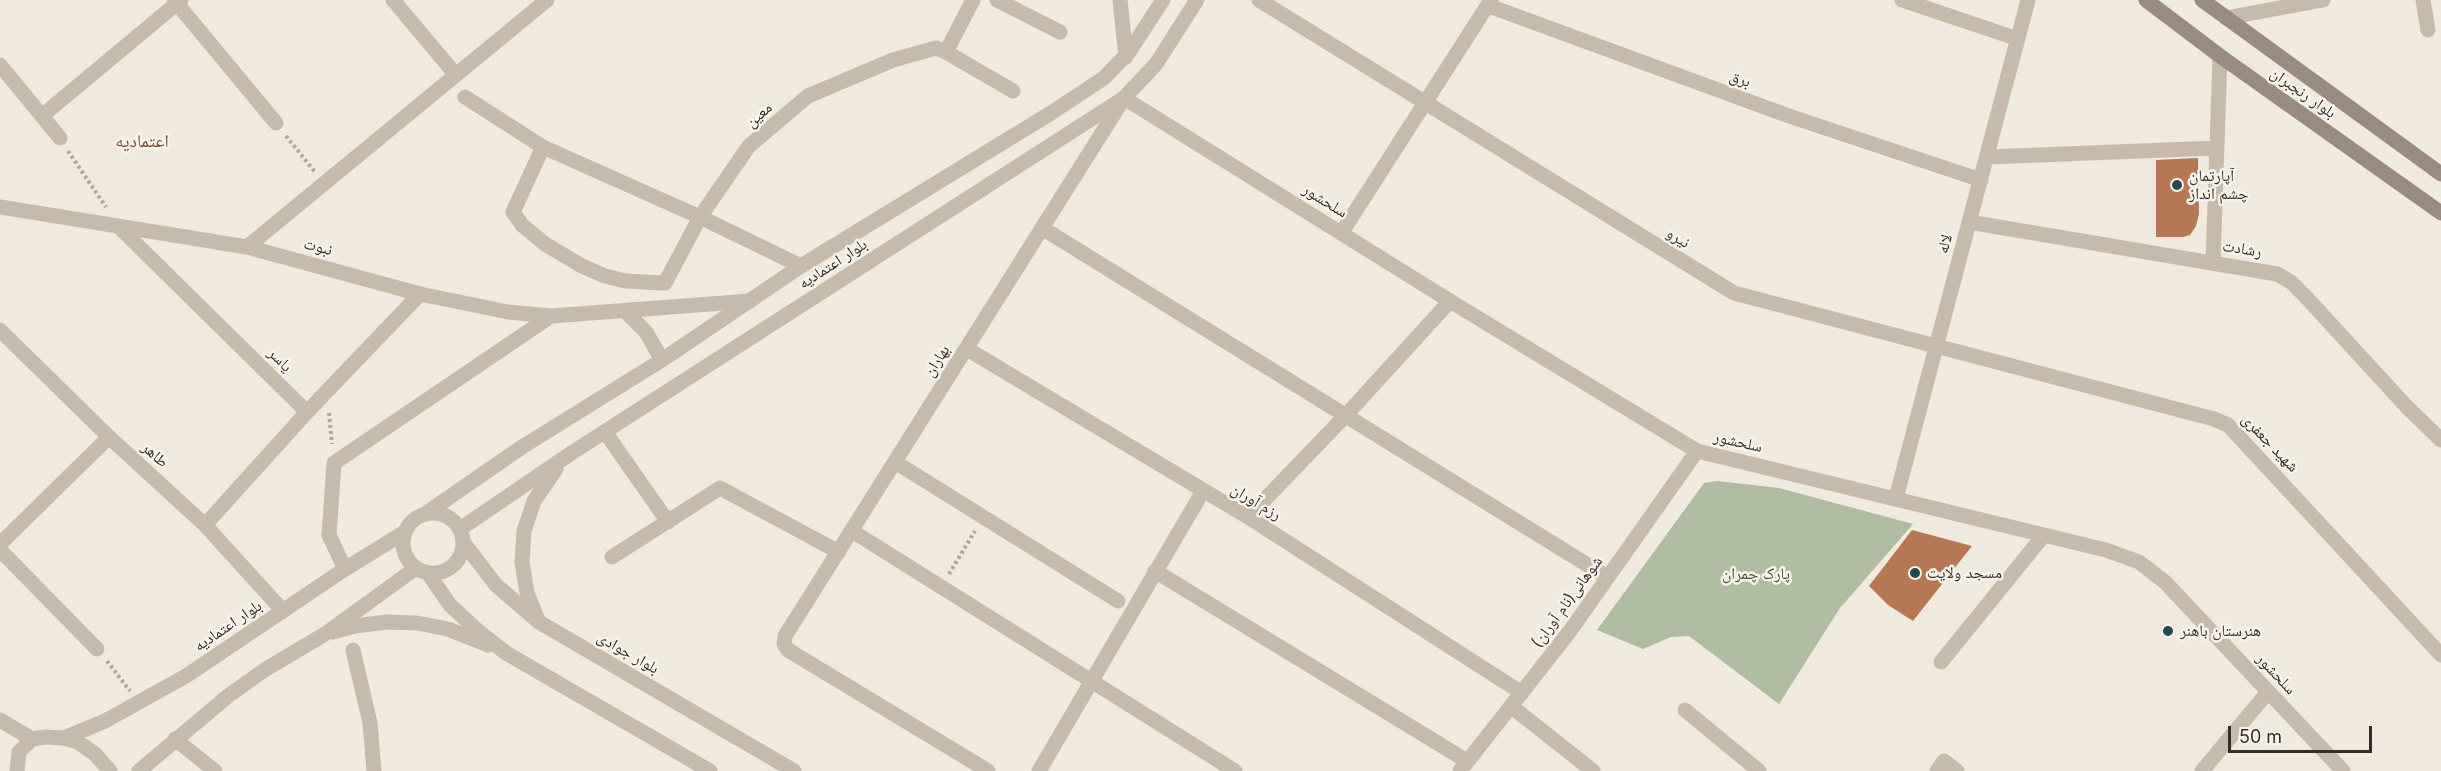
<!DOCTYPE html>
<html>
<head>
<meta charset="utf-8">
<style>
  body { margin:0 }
  #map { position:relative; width:2441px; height:771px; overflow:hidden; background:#efe9de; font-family:Inter,sans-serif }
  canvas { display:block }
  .scale { position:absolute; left:2228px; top:726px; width:144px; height:27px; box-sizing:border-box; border:3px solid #342e29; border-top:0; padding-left:8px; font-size:18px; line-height:21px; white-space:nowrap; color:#342e29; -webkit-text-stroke:4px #f7f3ea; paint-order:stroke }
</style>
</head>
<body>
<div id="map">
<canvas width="2441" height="771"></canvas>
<div class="scale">50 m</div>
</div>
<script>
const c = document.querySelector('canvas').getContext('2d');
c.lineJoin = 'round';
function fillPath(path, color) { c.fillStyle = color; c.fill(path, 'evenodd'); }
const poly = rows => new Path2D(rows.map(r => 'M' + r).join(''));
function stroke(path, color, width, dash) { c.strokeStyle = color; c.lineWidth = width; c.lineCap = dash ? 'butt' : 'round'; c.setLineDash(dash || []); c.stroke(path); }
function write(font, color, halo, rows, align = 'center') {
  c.font = font + ' Inter,"Noto Naskh Arabic",sans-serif'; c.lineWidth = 5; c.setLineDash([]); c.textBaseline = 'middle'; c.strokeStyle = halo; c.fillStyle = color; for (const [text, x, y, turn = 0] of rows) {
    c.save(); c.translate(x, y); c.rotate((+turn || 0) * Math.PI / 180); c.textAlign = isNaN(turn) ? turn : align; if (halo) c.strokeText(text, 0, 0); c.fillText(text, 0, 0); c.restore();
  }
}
fillPath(poly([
  [1717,481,1779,488,1913,524,1840,608,1779,704,1689,636,1671,637,1643,649,1597,630,1704,483]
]), '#afbca0');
fillPath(poly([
  [2198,158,2199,214,2196,226,2190,235,2183,237,2156,237,2156,160],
  [1912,530,1972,546,1913,621,1888,605,1869,586]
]), '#b67854');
stroke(poly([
  [286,136,315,172],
  [68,151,106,207],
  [329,413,332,444],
  [949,574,975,531],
  [107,661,130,691]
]), '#b1a596', 4, [3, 3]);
stroke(poly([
  [174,0,276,123],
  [393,0,456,75],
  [997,0,1060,32],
  [1259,0,1734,293,2214,419,2228,425,2441,655],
  [1902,0,2018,39],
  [2423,0,2428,30],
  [1489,6,1789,116,1981,180],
  [2226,18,2323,0],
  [946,52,973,0],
  [0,65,60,138],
  [465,97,543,147,700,217,801,266],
  [43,115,181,0],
  [543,147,513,212,522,225,545,244,582,266,605,276,625,281,665,283,700,217,749,146,808,96,893,60,936,48,946,52,1013,91],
  [1987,157,2217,148],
  [0,207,247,247,420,294,508,312,551,316,750,301],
  [1969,222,2277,274,2291,282,2306,297,2406,406,2441,440],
  [119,227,307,412],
  [1042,228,1607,577],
  [1342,232,1491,0],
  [247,247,547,0],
  [2213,263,2220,56],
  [626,312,646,332,662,360],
  [0,330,109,437,205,525,283,611],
  [967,349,1248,517,1522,693],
  [605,432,668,522],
  [895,462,1118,601],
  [1896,498,2028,0],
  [1248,517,1347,414,1450,301],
  [205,525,307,412,420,294],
  [852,531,1235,771],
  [0,544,109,437],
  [0,550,97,649],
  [612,557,720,488,839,552],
  [345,569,329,535,334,463,551,316],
  [1155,571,1467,761],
  [353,650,370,723,374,771],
  [1941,662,2044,535],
  [1512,707,1593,771],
  [1685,710,1759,771],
  [175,739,215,771],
  [988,771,788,650,784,644,785,636,1124,98],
  [1039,771,1203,491],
  [1460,771,1570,631,1697,451],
  [1937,771,1944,761,1957,771],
  [2202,771,2268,692]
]), '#c6bbab', 15);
stroke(poly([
  [1120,0,1126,57],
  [1124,98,1450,301,1697,451,2044,535,2106,550,2139,562,2165,582,2343,771],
  '403 543a30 30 0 1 1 60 0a30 30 0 1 1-60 0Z',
  [425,514,522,447,662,360,801,266,1051,113,1104,78,1129,52,1163,0],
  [460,529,573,452,1124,98,1156,64,1197,0],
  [463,542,496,585,539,622,794,771],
  [428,573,450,605,478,631,506,653,710,771],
  [538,620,527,593,522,562,524,531,534,501,556,469],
  [333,632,355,626,386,622,417,623,448,629,488,645],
  [0,720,32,739],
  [64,738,105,721,186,676,345,569,405,532],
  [17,771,19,752,32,739,45,737,64,738,78,742,95,754,110,771],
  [139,771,228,696,266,669,325,634,416,568]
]), '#c6bbab', 15);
stroke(poly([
  [2146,0,2220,56,2441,213],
  [2202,0,2441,174]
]), '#998b7d', 15);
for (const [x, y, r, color] of [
  [2177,185,6,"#244851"],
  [1915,573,6,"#244851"],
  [2168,631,6,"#244851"]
]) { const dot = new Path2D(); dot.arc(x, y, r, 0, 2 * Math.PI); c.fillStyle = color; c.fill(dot); stroke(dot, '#f7f3ea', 2); }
write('16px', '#342e29', '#f7f3ea', [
  ["برق",1740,79,20],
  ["بلوار رنجبران",2303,93,35],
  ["معین",759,115,-41],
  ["سلحشور",1325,201,32],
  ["نیرو",1678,238,32],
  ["لاله",1945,244,-75],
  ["نبوت",318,247,15],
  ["رشادت",2242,249,9],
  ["بلوار اعتمادیه",833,264,-33],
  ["یاسر",280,360,45],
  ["بهاران",937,361,-58],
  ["سلحشور",1738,442,13],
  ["شهید جعفری",2270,443,46],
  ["طاهر",155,455,42],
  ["رزم آوران",1256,502,31],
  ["شوهانی(نام آوران)",1567,602,-54],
  ["بلوار اعتمادیه",228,626,-34],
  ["بلوار جوادی",628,653,30],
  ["سلحشور",2276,674,47]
]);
write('16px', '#342e29', '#f7f3ea', [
  ["آپارتمان",2189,176],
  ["چشم انداز",2189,194],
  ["مسجد ولایت",1927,573],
  ["هنرستان باهنر",2180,631]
], 'left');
write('16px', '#405030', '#f7f3ea', [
  ["پارک چمران",1756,574]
]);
write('18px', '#79482d', '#f7f3ea', [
  ["اعتمادیه",142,142]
]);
</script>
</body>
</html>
